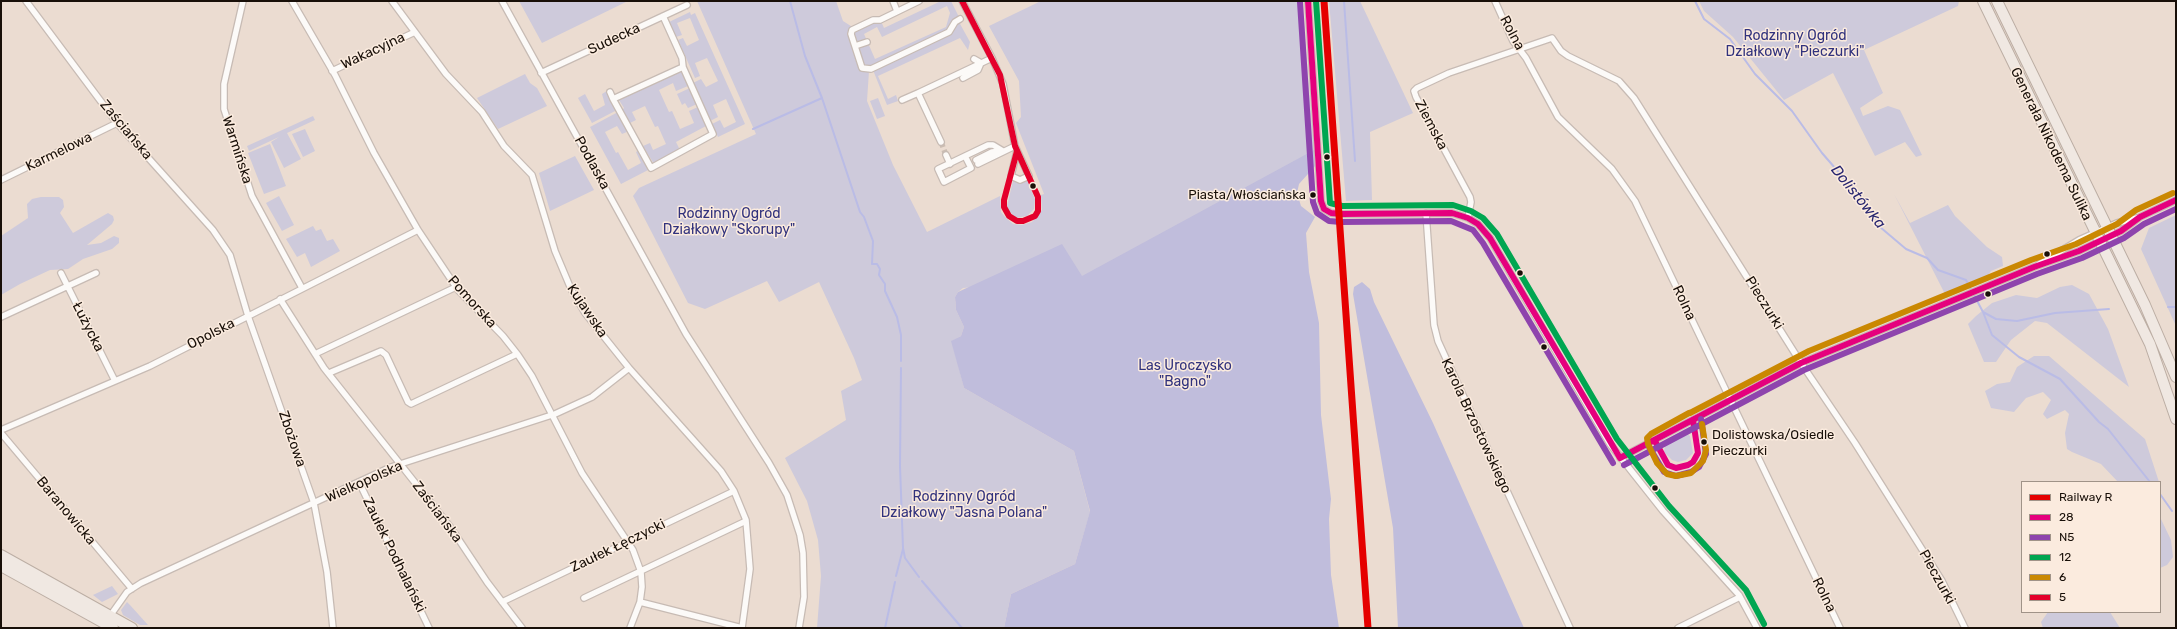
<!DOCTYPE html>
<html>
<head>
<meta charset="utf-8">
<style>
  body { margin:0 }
  #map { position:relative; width:2177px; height:629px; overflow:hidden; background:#ebdcd1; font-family:Rubik,sans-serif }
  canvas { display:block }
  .frame { position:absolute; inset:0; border:2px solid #180f08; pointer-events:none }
  .legend { position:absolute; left:2021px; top:481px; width:140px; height:132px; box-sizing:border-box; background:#fbebde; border:1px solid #a09388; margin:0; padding:5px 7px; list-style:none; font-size:12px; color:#180f08 }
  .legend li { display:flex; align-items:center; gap:8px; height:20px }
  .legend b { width:20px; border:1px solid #a09388 }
</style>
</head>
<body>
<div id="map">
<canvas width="2177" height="629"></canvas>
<div class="frame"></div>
<ul class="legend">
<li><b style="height:5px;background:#e50000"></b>Railway R</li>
<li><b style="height:5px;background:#e5007d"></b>28</li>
<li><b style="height:5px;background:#8e44ad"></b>N5</li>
<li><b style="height:5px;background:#00a651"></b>12</li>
<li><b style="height:5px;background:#ca8802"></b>6</li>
<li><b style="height:5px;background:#e4002b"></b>5</li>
</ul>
</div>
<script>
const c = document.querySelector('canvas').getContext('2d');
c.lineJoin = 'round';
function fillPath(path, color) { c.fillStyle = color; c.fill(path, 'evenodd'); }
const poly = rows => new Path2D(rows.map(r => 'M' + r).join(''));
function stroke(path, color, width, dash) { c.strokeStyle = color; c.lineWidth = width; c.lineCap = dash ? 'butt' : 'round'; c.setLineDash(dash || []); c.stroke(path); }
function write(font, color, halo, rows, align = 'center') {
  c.font = font + ' Rubik,sans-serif'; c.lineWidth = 3; c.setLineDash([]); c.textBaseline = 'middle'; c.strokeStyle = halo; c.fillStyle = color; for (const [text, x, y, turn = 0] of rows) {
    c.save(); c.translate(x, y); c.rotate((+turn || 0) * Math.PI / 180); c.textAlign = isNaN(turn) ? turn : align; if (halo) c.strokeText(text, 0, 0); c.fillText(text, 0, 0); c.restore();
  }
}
fillPath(poly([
  [519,1,628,1,542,43],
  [697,1,836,1,843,21,854,28,880,19,884,28,941,1,951,1,960,19,949,32,869,71,867,101,893,165,927,232,1000,196,1001,212,1005,217,1013,224,1022,225,1032,222,1042,210,1041,195,1044,194,1016,123,1021,117,1019,81,989,26,1041,1,1302,1,1314,151,1082,277,963,288,958,292,955,297,956,310,964,327,961,336,952,341,964,388,1074,451,1090,512,1075,564,1011,594,1004,628,817,628,821,576,818,540,807,501,785,458,846,420,841,391,862,380,854,358,819,282,779,302,767,281,705,309,688,303,633,196,639,188,756,134],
  [947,6,950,13,946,27,875,59,864,34,877,27,882,37],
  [1329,1,1360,1,1413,113,1370,132,1372,200,1346,201],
  [1699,1,1959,1,1958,6,1864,50,1883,93,1860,108,1863,116,1888,106,1900,110,1922,155,1916,157,1905,142,1875,156,1833,73,1784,100,1733,37,1704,11],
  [690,12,691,15,695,13,745,124,718,137,712,124,720,120,724,128,736,122,726,99,713,105,718,117,710,121,693,83,701,79,706,87,718,81,707,58,695,63,700,76,695,78,678,40,683,38,687,46,699,40,690,18,677,23,682,35,676,37,669,22],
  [959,22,970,42,968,50,960,38,878,76,888,99,896,95,898,101,887,105,873,70,951,33,956,23],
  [682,70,688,86,676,91,673,83,659,90,669,112,672,111,680,129,694,123,689,111,698,107,706,126,676,142,680,150,654,164,643,146,650,143,653,150,666,144,658,126,655,127,645,106,632,112,636,120,630,123,622,110,624,108,619,100],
  [525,74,530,83,537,88,547,106,498,129,477,98],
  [690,88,697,104,688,108,685,103,682,105,677,94],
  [607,91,617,110,592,123,578,98,585,94,594,111,605,105,602,94],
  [878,98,885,116,877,119,870,101],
  [618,112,629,131,622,134,617,126,605,132,616,153,618,152,628,170,641,163,636,152,639,150,650,169,621,184,590,127],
  [313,116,315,120,287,133,301,159,284,168,271,142,279,137,249,151,247,146],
  [305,129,315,151,303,157,292,134],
  [270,144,286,186,264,194,248,153],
  [575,156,594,190,550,211,539,173],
  [1027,180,1035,199,1034,209,1027,216,1016,218,1009,211,1007,206,1013,181,1021,183],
  [1894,194,1910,223,1948,205,1955,216,1987,247,2002,257,2003,266,1991,271,1986,278,1945,294],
  [279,196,294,225,282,231,266,203],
  [41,197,59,197,63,200,64,207,60,213,73,233,108,213,113,216,114,220,112,224,87,245,101,243,114,236,119,238,119,243,112,249,83,259,68,269,50,270,20,284,1,295,1,236,28,218,27,204,32,199],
  [2176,215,2176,326,2141,249,2149,228],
  [313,226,316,231,321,229,327,241,333,239,340,251,311,267,305,253,297,257,286,239],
  [2072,285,2089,294,2108,329,2129,387,2047,323,2035,321,2011,340,1996,362,1984,362,1968,324,1976,316,1992,303,2016,295,2037,298,2060,287],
  [2034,356,2049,356,2145,439,2159,482,2118,482,2101,464,2072,452,2067,449,2065,433,2069,414,2065,410,2047,419,2043,414,2051,400,2043,392,2026,398,2014,412,1991,408,1985,391,1997,384,2010,382,2017,367],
  [1684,431,1690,436,1693,453,1686,460,1678,462,1672,460,1664,452,1665,445,1673,436],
  [2160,517,2171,540,2173,557,2167,565,2160,568],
  [112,586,118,594,102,602,93,595],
  [127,602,130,605,148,625,140,625,123,615,121,610],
  [2048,612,2110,612,2120,628,2043,628,2041,622]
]), '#cecadb');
fillPath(poly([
  [1314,150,1316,165,1299,184,1297,193,1301,206,1315,217,1306,233,1309,272,1319,323,1321,415,1331,499,1329,519,1331,575,1339,628,1004,628,1011,594,1075,564,1090,511,1074,451,964,388,951,341,961,336,964,327,956,310,955,297,958,292,1062,244,1082,276],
  [1362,282,1370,289,1374,302,1433,423,1524,628,1398,628,1393,528,1353,294,1354,287]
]), '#c0bddc');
stroke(poly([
  [790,1,805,56,822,98,860,212,864,217,873,241,872,264,877,264,880,269,879,275,885,284,885,291,897,317,901,335,901,361],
  [1299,1,1310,149],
  [1344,1,1355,161],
  [1695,1,1704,19,1730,39,1755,74,1792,111,1822,153,1855,191,1880,227,1906,249,1927,258,1938,270,1966,280,1983,312,1996,319,2017,321,2055,313,2109,309],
  [753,129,822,98],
  [2168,307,2176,307],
  [1983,312,1992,335,2019,357,2060,379,2099,422,2108,429,2150,482],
  [901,368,900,466,903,548,905,558,919,577],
  [2160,494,2172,511],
  [896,576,903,549],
  [922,581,962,628],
  [885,628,895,582]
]), '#babce6', 2);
stroke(poly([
  [941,142,946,155]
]), '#cbbdb3', 5.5, [5.5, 3]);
const street = poly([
  [26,1,117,123,213,230,230,255,248,316,314,503,327,572,333,628],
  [243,1,224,84,224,109,252,196,302,288],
  [292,1,335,75,374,153,418,230,458,290,503,336,518,355,532,376,582,473,633,550,641,572,642,587,640,602,630,628],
  [392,1,446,74,482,112,504,146,532,175,555,251,571,289,585,313,629,368,721,471,734,491,746,520,750,569,742,628],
  [502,1,686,334,769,463,787,495,800,535,803,553,804,597,799,628],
  [893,1,897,11],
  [919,1,880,20,873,20,852,30,851,34,862,68,871,69,949,32,955,22,960,19],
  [962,1,992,58,1003,84,1015,146,1029,176,1020,180,1011,176,1017,151],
  [1308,1,1321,201,1324,209,1331,213,1342,214,1452,213,1468,218,1478,224,1490,238,1610,444,1663,511,1739,595,1757,628],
  [1495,1,1513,41,1526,58,1558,117,1612,169,1635,201,1840,628],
  [663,16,682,58,683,67,713,134,651,168,613,99,683,67],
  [855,46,867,42],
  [974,59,981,63],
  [332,71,415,32],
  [541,73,687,5],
  [963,78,978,70,981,63],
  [610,92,613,99],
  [902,100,918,93],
  [941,142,918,93,992,58],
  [946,155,950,164],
  [965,156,971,168,944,182,938,169,988,145,993,145,1003,151],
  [976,160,992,152,1001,151],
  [978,164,1015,146],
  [1,180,117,123],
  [1426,213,1434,325,1438,341,1570,628],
  [1468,218,1471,202,1470,197,1416,97,1414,91,1417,88,1449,73,1552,38,1561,51,1568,56,1619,81,1634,98,1801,363,1855,443,1942,581,1965,628],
  [2039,264,2079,240,2117,223,2137,218],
  [61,273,115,381],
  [280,299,324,368,451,528,487,582,522,628],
  [1,317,96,273],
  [315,354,456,287],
  [329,373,381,351,386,355,408,402,411,404,517,354],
  [1,430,150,366,418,230],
  [1,433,132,589],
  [1620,458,1801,363,2034,267,2079,251,2121,231,2140,217,2176,200],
  [359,482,429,628],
  [584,598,746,521],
  [502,602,734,491],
  [640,602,742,628],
  [110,616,127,592,141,583,391,467,555,414,592,397,629,368],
  [1678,628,1740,597]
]);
const highway = poly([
  [1983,1,2150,344,2176,419],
  [1997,1,2145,305,2176,377],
  [1,555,132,628],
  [1,566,113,628]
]);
stroke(street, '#c7bbb4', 8);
stroke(highway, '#bcaea4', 12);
stroke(street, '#fcfaf8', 5.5);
stroke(highway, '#f0e8e2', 10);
stroke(poly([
  [1308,1,1321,201,1324,209,1331,213,1342,214,1452,213,1468,218,1478,224,1490,238,1620,458],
  [1655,441,1668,465,1676,468,1688,465,1693,462,1698,453,1693,420],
  [1620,458,1801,363,2034,267,2079,251,2121,231,2140,217,2176,200]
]), '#e5007d', 6);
stroke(poly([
  [1300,2,1313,202,1317,213,1329,221,1341,222,1451,221,1473,230,1483,243,1613,463],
  [1648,445,1664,472,1676,476,1691,472,1699,467,1706,454,1701,419],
  [1624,465,1804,370,2037,274,2082,258,2124,238,2144,224,2176,209]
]), '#8e44ad', 6);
stroke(poly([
  [1316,1,1330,203,1342,206,1453,205,1471,211,1483,218,1497,234,1617,439,1669,506,1746,590,1764,624]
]), '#00a651', 6);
stroke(poly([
  [1689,413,1651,434,1647,438,1648,444,1657,463,1667,474,1676,476,1691,473,1703,461,1706,450,1702,424],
  [1690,413,1809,351,2031,260,2076,244,2117,224,2136,210,2173,193]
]), '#ca8802', 6);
stroke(poly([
  [962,1,1000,75,1015,146,1038,197,1038,211,1035,216,1023,221,1017,221,1009,216,1004,207,1004,200,1017,151]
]), '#e4002b', 6);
stroke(poly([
  [1324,1,1368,628]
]), '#e50000', 7);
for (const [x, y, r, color] of [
  [1327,157,3.5,"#180f08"],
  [1033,186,3.5,"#180f08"],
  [1313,195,3.5,"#180f08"],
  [2047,254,3.5,"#180f08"],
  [1520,273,3.5,"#180f08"],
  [1988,294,3.5,"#180f08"],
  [1544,347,3.5,"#180f08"],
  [1704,442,3.5,"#180f08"],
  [1655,488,3.5,"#180f08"]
]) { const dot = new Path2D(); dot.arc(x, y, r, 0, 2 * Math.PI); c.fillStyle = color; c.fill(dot); stroke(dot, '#fbebde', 1.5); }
write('13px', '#180f08', '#fbebde', [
  ["Piasta/Włościańska",1306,195],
  ["Dolistowska/Osiedle",1712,435,"left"],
  ["Pieczurki",1712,451,"left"]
], 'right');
write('14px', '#180f08', '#fbebde', [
  ["Rolna",1512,33,62],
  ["Sudecka",614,39,-25],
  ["Wakacyjna",373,51,-25],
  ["Ziemska",1431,125,62],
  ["Zaściańska",126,130,50],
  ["Generała Nikodema Sulika",2051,144,64],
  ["Warmińska",237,150,72],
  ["Karmelowa",59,152,-26],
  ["Podlaska",592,163,61],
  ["Pomorska",472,302,48],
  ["Rolna",1684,303,65],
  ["Pieczurki",1764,303,58],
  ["Kujawska",587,311,56],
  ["Łużycka",88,327,63],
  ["Opolska",211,334,-27],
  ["Karola Brzostowskiego",1476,426,65],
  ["Zbożowa",292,439,71],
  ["Wielkopolska",364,482,-24],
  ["Baranowicka",66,511,50],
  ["Zaściańska",437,512,53],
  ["Zaułek Łęczycki",618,546,-26],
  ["Zaułek Podhalański",394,555,64],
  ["Pieczurki",1937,577,61],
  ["Rolna",1824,595,64]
]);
write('14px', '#31327d', '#fbebde', [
  ["Rodzinny Ogród",1795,36],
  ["Działkowy \"Pieczurki\"",1795,52],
  ["Rodzinny Ogród",729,214],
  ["Działkowy \"Skorupy\"",729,230],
  ["Las Uroczysko",1185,366],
  ["\"Bagno\"",1185,382],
  ["Rodzinny Ogród",964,497],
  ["Działkowy \"Jasna Polana\"",964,513]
]);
write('italic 15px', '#282670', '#fbebde', [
  ["Dolistówka",1858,197,51]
]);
</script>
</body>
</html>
